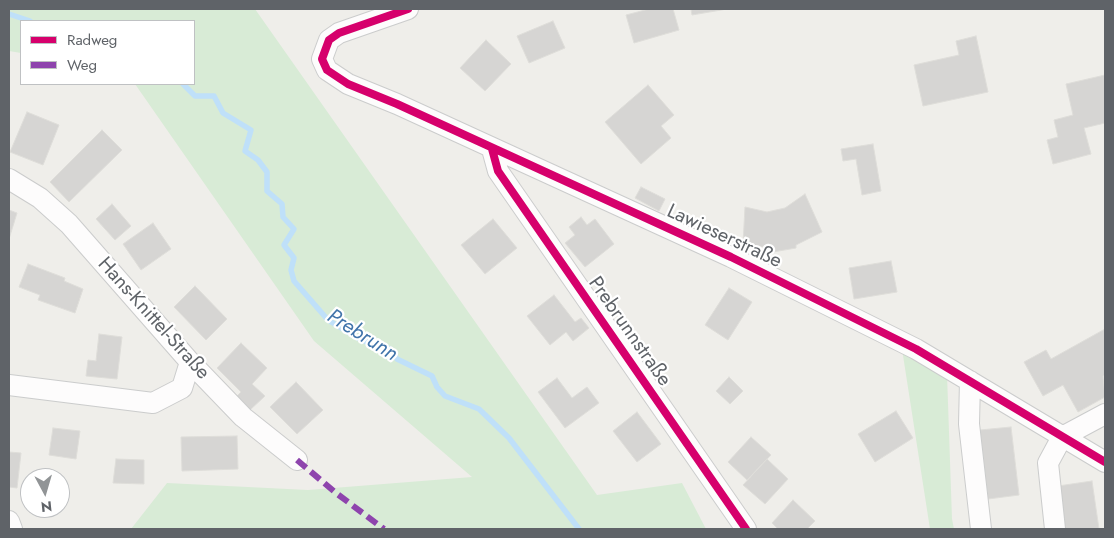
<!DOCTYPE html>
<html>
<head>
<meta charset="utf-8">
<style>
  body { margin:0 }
  #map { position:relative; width:1114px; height:538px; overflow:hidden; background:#efeeea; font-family:Jost,sans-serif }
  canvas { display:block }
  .frame { position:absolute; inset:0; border:10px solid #5f6368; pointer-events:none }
  .legend { position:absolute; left:20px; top:20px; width:175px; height:65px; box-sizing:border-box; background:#fff; border:1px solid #bfc1c3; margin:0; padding:6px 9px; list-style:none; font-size:15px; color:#5f6368 }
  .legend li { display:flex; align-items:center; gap:10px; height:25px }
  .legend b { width:25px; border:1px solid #bfc1c3 }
  .north { position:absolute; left:20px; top:468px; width:50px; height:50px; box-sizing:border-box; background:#fff; border:1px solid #bfc1c3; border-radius:50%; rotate:174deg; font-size:14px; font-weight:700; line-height:20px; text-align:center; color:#5f6368 }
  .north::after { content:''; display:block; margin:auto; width:18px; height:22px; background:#919496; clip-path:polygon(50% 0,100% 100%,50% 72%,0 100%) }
</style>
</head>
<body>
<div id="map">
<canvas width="1114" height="538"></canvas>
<div class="frame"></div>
<ul class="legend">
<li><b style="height:6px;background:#d6006c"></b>Radweg</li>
<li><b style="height:6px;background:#8e44ad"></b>Weg</li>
</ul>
<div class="north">N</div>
</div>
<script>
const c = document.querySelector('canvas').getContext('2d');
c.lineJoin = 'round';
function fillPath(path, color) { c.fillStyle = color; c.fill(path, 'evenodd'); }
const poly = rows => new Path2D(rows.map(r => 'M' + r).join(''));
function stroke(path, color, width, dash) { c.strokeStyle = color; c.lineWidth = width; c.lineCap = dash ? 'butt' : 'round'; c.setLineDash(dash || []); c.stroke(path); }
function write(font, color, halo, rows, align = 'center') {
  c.font = font + ' Jost,sans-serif'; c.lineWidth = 4.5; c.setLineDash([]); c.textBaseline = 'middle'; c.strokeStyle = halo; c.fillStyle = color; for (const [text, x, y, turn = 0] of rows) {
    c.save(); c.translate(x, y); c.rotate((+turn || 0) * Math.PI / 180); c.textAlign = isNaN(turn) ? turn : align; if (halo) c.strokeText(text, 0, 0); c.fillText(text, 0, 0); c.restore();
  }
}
fillPath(poly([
  [9,9,255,9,597,495,682,483,706,529,131,529,167,483,308,490,472,477,314,341,135,84,194,84,194,21,21,21,21,53,9,51],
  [902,349,947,374,952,519,954,529,930,529]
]), '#d8ebd6');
stroke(poly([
  [9,14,30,21],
  [183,84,195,96,214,96,223,113,251,130,245,151,258,160,267,172,267,191,282,204,283,217,294,229,284,245,294,258,291,270,294,281,328,320,361,340,390,349,397,359,432,376,437,387,445,396,479,409,509,438,579,529]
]), '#bfe0f9', 5.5);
const building = poly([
  [649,9,673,9,679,30,634,43,626,15,649,9],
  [691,9,727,9,692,15,691,9],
  [553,21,565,48,529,63,517,36,553,21],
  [976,36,988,92,923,106,914,65,959,55,956,41,976,36],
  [486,40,511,64,485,91,460,68,486,40],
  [1105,75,1105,123,1084,128,1091,154,1053,164,1047,140,1058,137,1054,120,1073,115,1066,84,1105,75],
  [648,85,674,115,661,126,671,138,641,164,605,122,648,85],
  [27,112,59,125,43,165,10,152,27,112],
  [102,130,122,150,69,202,50,182,102,130],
  [873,144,881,191,862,195,856,159,843,161,841,149,873,144],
  [641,187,665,199,659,211,635,198,641,187],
  [805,194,822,232,796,245,796,248,773,252,770,248,743,244,745,207,767,212,785,208,805,194],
  [112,204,131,226,115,240,96,219,112,204],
  [9,210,17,213,9,239,9,210],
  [581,217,587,225,595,219,614,244,585,267,565,243,575,235,569,227,581,217],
  [493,219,517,248,485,274,461,245,493,219],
  [153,223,171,249,141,270,123,244,153,223],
  [891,261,897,292,854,299,849,268,891,261],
  [28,264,65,278,64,281,83,289,75,313,38,300,40,295,19,287,28,264],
  [195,286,227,319,206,340,174,307,195,286],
  [729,288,752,302,728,340,705,325,729,288],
  [554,295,575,322,581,318,589,328,573,341,566,332,550,345,527,316,554,295],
  [1105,329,1105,375,1103,376,1105,397,1078,412,1063,385,1043,396,1024,362,1046,350,1051,359,1105,329],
  [99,334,122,337,117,379,86,376,88,360,96,361,99,334],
  [241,343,267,368,252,384,265,396,250,410,236,397,241,392,217,368,241,343],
  [729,377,743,391,730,404,716,391,729,377],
  [557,378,572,398,587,387,599,403,565,428,538,392,557,378],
  [296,382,323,410,297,434,270,407,296,382],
  [896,411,913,438,875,462,858,434,896,411],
  [637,412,661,444,637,462,613,431,637,412],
  [1011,427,1019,495,988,499,980,430,1011,427],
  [53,428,80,431,76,459,49,455,53,428],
  [237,436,238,469,182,471,181,437,237,436],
  [751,437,771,455,747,480,728,462,751,437],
  [9,452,21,453,17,488,9,487,9,452],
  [116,459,144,460,144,484,113,483,116,459],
  [767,459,788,479,765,504,743,485,767,459],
  [1092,481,1099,529,1064,529,1058,486,1092,481],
  [60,482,68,493,60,499,60,482],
  [793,500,815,521,807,529,778,529,772,523,793,500]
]);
fillPath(building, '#d6d5d3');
stroke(building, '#deddd9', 1);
const minor = poly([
  [408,9,339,33,329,40,322,59,327,70,348,84,397,104,731,257,916,349,1105,462],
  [492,149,498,171,746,529],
  [9,179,40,198,69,224,190,362,243,417,297,460],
  [970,381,969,424,981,529],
  [9,385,153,403,182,388,190,362],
  [9,521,12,529],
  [1055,529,1048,463,1062,437,1105,414]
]);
stroke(minor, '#cbcccc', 22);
stroke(minor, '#fdfcfc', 20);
stroke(poly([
  [297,460,336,493,384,529]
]), '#8e44ad', 6, [12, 6]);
stroke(poly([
  [408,9,339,33,329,40,322,59,327,70,348,84,397,104,731,257,916,349,1105,462],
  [492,149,498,171,746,529]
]), '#d6006c', 8);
write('20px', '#5f6368', '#fff', [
  ["Lawieserstraße",724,237,25],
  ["Hans-Knittel-Straße",153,319,48],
  ["Prebrunnstraße",629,332,55]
]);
write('italic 21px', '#4174aa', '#fff', [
  ["Prebrunn",362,336,32]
]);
</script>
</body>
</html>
